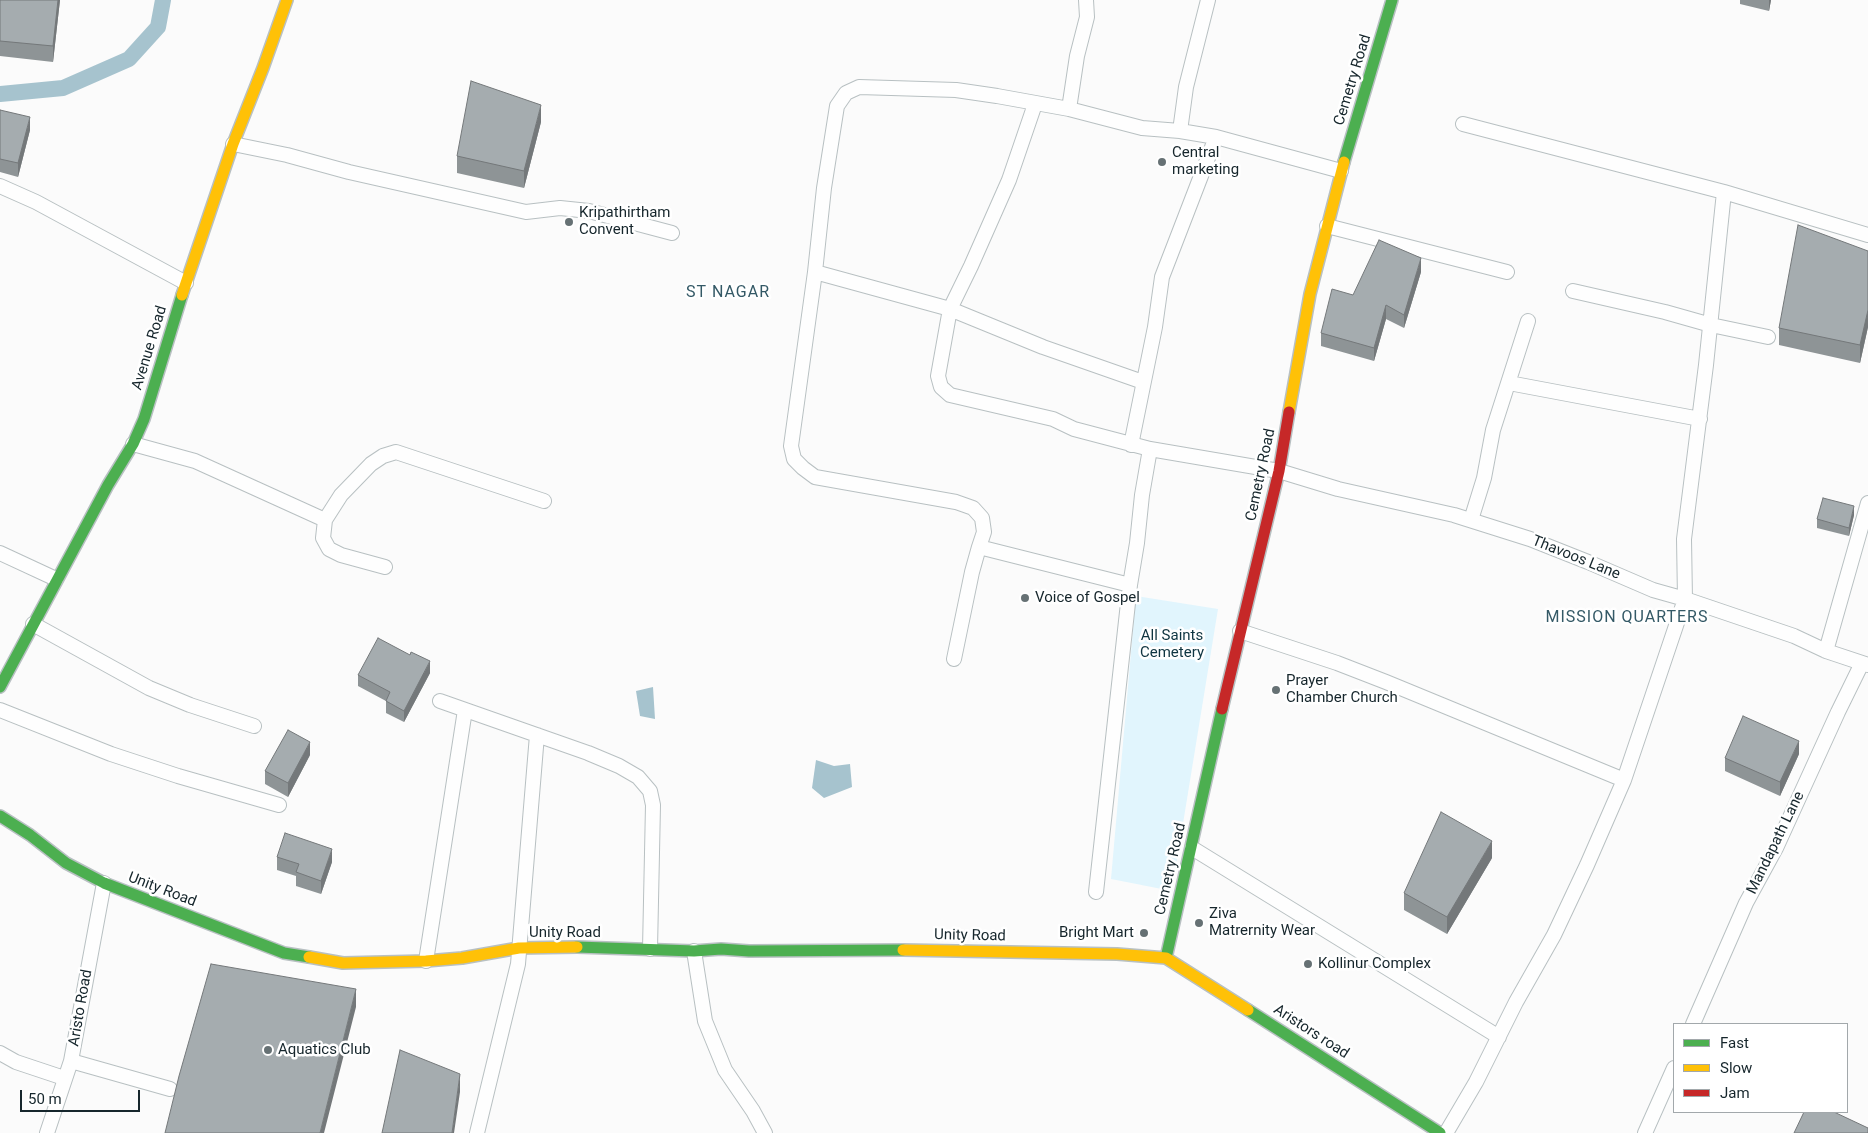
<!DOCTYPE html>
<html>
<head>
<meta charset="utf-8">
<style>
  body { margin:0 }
  #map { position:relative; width:1868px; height:1133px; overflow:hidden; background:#fbfbfb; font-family:Roboto,sans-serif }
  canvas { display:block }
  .legend { position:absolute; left:1673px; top:1023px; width:175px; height:90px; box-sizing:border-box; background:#fff; border:1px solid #a2a8ab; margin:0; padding:6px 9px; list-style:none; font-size:15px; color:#16262c }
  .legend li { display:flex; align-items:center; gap:10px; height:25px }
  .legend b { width:25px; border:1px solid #a2a8ab }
  .scale { position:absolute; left:20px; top:1090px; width:120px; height:22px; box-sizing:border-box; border:2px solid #16262c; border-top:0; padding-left:6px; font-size:15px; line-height:18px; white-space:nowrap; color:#16262c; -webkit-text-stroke:4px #fff; paint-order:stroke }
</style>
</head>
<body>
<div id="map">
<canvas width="1868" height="1133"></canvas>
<ul class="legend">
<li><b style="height:6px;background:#4caf50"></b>Fast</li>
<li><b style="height:6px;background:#ffc107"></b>Slow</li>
<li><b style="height:6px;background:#c62828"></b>Jam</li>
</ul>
<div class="scale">50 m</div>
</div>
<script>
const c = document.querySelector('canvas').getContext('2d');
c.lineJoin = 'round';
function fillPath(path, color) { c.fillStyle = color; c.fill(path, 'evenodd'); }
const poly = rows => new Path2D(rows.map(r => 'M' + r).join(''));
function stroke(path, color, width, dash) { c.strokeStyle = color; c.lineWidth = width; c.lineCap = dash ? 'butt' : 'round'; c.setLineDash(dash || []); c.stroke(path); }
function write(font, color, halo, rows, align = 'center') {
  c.font = font + ' Roboto,sans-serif'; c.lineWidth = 5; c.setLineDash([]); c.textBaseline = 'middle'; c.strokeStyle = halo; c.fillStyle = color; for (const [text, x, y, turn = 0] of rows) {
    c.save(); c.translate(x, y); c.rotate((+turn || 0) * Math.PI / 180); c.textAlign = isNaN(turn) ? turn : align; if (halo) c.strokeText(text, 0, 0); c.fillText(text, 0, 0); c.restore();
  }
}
fillPath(poly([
  [1136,596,1218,609,1172,891,1111,879]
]), '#e1f5fd');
fillPath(poly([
  [653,687,655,719,640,716,636,691],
  [816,760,834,766,850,764,852,787,824,798,812,788]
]), '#a6c3ce');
stroke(poly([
  [0,94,63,88,129,59,158,27,163,0]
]), '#a6c3ce', 16);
const street = poly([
  [1035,104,1009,180,971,266,950,309,1043,347,1143,382],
  [1069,109,1077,56,1087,17,1086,0],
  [1463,124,1724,192,1868,235],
  [1180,131,1186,87,1208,0],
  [233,144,287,155,349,172,526,212,560,208,589,211,672,233],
  [0,186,36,202,186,283],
  [1327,226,1507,272],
  [815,272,950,309,938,376,941,387,950,395,1053,419,1074,429,1150,449],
  [1573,291,1665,312,1711,325,1768,337],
  [1509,383,1700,419],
  [133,444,195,461,325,520,323,538,329,549,341,555,385,567],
  [1131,445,1155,327,1162,277,1216,137],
  [325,520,341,495,371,464,383,456,396,452,544,501],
  [1471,520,1484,478,1493,430,1528,321],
  [979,547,984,532,982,518,973,508,956,502,815,477,803,468,794,459,791,446,815,272,824,188,837,106,846,93,859,87,956,90,997,96,1069,109,1142,128,1180,131,1216,137,1341,171],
  [0,553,56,579],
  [33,624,149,688,190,705,254,726],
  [1240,631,1337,663,1386,682,1624,780],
  [1826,651,1868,503],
  [954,659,972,572,979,547,1130,585,1137,543,1142,495,1150,449,1279,471,1338,489,1454,515,1530,539,1588,562,1653,590,1685,599,1794,636,1826,651,1868,665],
  [440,701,588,753,619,766,638,777,650,791,653,805,650,949],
  [0,710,111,754,178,776,279,805],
  [1192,848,1499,1037],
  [104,883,71,1061,170,1089],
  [1096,892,1130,585],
  [694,951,705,1021,725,1070,753,1111,765,1133],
  [426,961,465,710],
  [1693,1024,1746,903,1776,848,1838,712,1862,663],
  [0,1053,16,1062,64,1078],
  [47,1133,71,1061],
  [477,1133,518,964,537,735],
  [1446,1133,1476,1082,1516,1002,1554,935,1587,865,1624,780,1685,599,1684,539,1706,365,1724,192],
  [1645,1133,1674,1068]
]);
const fast = poly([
  [1344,162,1392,0],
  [0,687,108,485,133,444,144,419,182,295],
  [0,816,30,835,66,863,104,883,284,953,309,957],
  [577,947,694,951,721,949,749,951,903,950],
  [1166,958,1222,709],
  [1248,1010,1440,1133]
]);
const slow = poly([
  [182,295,233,144,263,68,287,0],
  [1289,412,1310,294,1344,162],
  [903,950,1117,954,1166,958,1248,1010],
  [309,957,343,963,426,961,462,958,519,948,577,947]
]);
const jam = poly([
  [1222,709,1279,471,1289,412]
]);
stroke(street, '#b8c0c2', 16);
stroke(fast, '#b8c0c2', 14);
stroke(slow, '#b8c0c2', 14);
stroke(jam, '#b8c0c2', 14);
stroke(street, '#fefefe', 14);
stroke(fast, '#4caf50', 11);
stroke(slow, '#ffc107', 11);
stroke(jam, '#c62828', 11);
fillPath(poly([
  [0,0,60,0,53,62,0,56],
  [1740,0,1771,0,1769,11,1740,4],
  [0,110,30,130,18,177,0,172],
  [541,122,524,188,457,173,457,156],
  [1868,251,1868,327,1860,363,1779,345,1779,328],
  [1421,272,1404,328,1386,319,1374,361,1321,346,1321,333,1353,295],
  [1854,515,1849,536,1817,528,1817,519],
  [430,673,404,722,386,713,386,701,358,686,358,675],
  [1799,754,1780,796,1725,771,1725,758],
  [310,755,288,797,265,784,265,771],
  [277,857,332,862,321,894,296,886,296,876,277,870],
  [1492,858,1447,934,1404,910,1404,893]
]), '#8e9496');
fillPath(poly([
  [58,0,60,0,53,62,53,46],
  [1769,0,1771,0,1769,11],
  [541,105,541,122,524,188,524,171],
  [30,117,30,130,18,177,18,163],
  [1421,258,1421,272,1404,328,1404,315],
  [1386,305,1386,319,1374,361,1374,348],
  [1868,310,1868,327,1860,363,1860,345],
  [1854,506,1854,515,1849,536,1849,528],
  [430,661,430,673,404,722,404,711],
  [1799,741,1799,754,1780,796,1780,782],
  [310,742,310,755,288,797,288,783],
  [1492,841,1492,858,1447,934,1447,917],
  [332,849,332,862,321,894,321,881],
  [356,989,356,1007,324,1133,320,1133],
  [460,1074,460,1092,454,1133,452,1133]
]), '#74787a');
const building = poly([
  [0,0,58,0,53,46,0,41,0,0],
  [471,81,541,105,524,171,457,156,471,81],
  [0,110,30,117,18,163,0,159,0,110],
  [1798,225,1868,251,1868,310,1860,345,1779,328,1798,225],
  [1379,240,1421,258,1404,315,1386,305,1374,348,1321,333,1332,289,1353,295,1379,240],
  [1823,498,1854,506,1849,528,1817,519,1823,498],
  [378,638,410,655,411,652,430,661,404,711,386,701,390,692,358,675,378,638],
  [1743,716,1799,741,1780,782,1725,758,1743,716],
  [288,730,310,742,288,783,265,771,288,730],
  [1441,812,1492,841,1447,917,1404,893,1441,812],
  [285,833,332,849,321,881,296,872,299,864,277,857,285,833],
  [211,964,356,989,320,1133,165,1133,179,1076,211,964],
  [400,1050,460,1074,452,1133,382,1133,400,1050],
  [1804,1112,1834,1112,1868,1128,1868,1133,1794,1133,1804,1112]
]);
fillPath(building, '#a5acaf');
stroke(building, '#74787a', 1);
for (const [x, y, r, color] of [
  [1162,162,5,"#667174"],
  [569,222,5,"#667174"],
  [1025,598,5,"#667174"],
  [1276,690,5,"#667174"],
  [1199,923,5,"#667174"],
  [1144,933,5,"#667174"],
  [1308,964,5,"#667174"],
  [268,1050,5,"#667174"]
]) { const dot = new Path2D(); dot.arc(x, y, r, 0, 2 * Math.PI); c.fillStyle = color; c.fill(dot); stroke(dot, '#fff', 2); }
write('15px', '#16262c', '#fff', [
  ["Cemetry Road",1353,80,-73],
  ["Avenue Road",150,348,-73],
  ["Cemetry Road",1261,475,-78],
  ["Thavoos Lane",1576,558,22],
  ["Mandapath Lane",1776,843,-64],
  ["Cemetry Road",1171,869,-77],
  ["Unity Road",162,890,21],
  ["Unity Road",565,933],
  ["Unity Road",970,936,1],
  ["Aristo Road",81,1008,-80],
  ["Aristors road",1311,1032,33]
]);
write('15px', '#16262c', '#fff', [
  ["Central",1172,153],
  ["marketing",1172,170],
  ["Kripathirtham",579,213],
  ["Convent",579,230],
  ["Voice of Gospel",1035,598],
  ["Prayer",1286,681],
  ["Chamber Church",1286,698],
  ["Ziva",1209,914],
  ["Matrernity Wear",1209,931],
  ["Bright Mart",1134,933,"right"],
  ["Kollinur Complex",1318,964],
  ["Aquatics Club",278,1050]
], 'left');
write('15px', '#0f3541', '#fff', [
  ["All Saints",1172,636],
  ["Cemetery",1172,653]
]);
c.letterSpacing = '1px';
write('16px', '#345966', '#fff', [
  ["ST NAGAR",728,293],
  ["MISSION QUARTERS",1627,618]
]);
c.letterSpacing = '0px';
</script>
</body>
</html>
